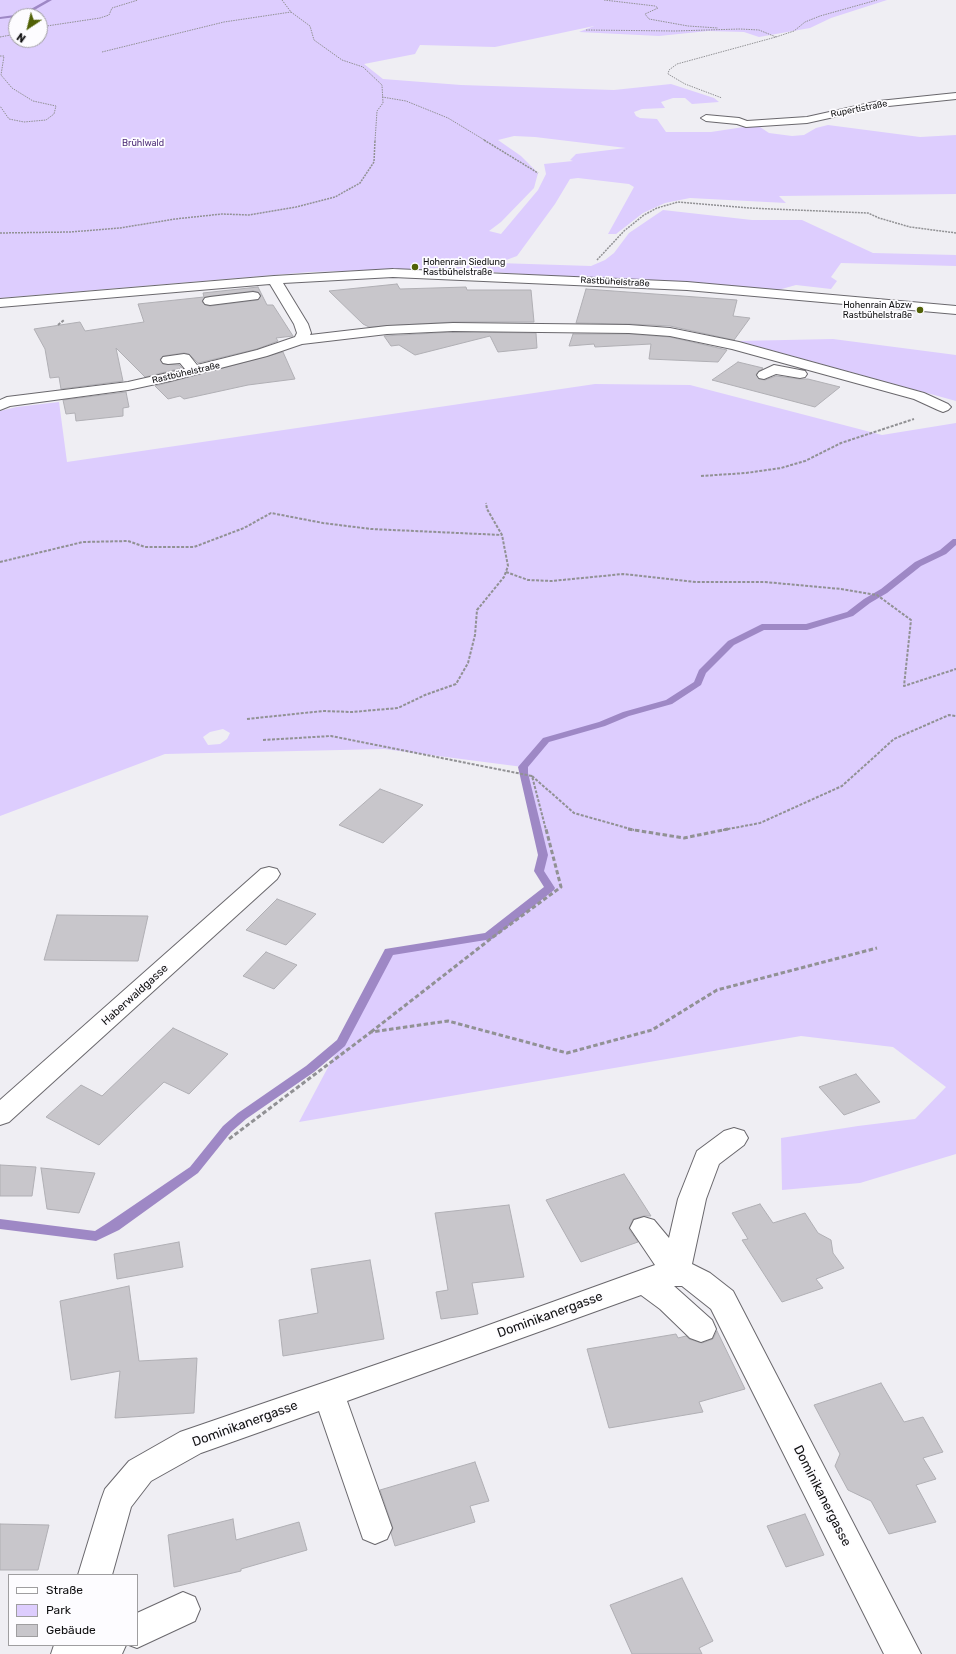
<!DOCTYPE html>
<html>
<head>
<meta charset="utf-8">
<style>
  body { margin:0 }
  #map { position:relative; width:956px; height:1654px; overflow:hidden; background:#efeef3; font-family:Rubik,sans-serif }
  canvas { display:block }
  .legend { position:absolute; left:8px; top:1574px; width:130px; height:72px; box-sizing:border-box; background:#fdfcff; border:1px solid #9f9ea0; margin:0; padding:5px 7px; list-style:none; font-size:12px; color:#111112 }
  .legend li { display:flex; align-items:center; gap:8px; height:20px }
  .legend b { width:20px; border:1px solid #9f9ea0 }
  .north { position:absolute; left:8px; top:8px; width:40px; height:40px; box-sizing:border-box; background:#fdfcff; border:1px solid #9f9ea0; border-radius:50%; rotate:215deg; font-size:11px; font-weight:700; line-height:16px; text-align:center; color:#111112 }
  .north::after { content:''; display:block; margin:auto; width:14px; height:18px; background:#516106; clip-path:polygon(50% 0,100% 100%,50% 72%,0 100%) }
</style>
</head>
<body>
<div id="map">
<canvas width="956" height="1654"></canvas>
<ul class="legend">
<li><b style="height:5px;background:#fff"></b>Straße</li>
<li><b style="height:11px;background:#ddcdfe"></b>Park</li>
<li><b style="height:11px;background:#c8c6cb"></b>Gebäude</li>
</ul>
<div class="north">N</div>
</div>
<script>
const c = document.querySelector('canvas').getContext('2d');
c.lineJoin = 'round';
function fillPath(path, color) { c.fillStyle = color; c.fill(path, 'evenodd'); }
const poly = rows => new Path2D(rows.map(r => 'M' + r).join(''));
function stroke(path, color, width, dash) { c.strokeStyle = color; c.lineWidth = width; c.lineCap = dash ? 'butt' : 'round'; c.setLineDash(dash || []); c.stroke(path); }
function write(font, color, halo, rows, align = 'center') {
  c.font = font + ' Rubik,sans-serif'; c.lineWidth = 3.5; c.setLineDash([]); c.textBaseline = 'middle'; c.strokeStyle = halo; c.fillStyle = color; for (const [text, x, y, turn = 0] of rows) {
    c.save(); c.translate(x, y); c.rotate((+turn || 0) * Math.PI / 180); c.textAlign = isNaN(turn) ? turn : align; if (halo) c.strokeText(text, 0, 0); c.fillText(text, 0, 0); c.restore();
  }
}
fillPath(poly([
  [0,0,887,0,831,18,810,28,759,37,744,32,708,31,659,36,579,32,594,26,495,47,420,45,415,54,364,64,383,79,461,85,614,90,671,84,714,98,719,102,692,104,685,98,673,98,661,102,665,108,642,109,634,112,636,116,640,118,657,119,666,132,711,132,757,125,769,133,792,136,804,135,816,128,828,125,920,137,956,135,956,194,779,196,786,203,690,198,665,203,643,213,616,234,608,234,634,187,629,184,578,178,570,179,555,204,517,256,498,263,591,266,605,260,614,253,629,233,663,210,752,220,802,220,873,253,956,255,956,266,841,263,831,277,837,281,831,289,796,285,778,290,491,272,448,268,310,272,0,298],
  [16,16,40,16,40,40,16,40],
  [514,136,535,137,626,148,576,154,570,160,573,161,544,164,546,174,538,190,501,234,489,231,501,222,534,188,538,173,521,156,498,140],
  [833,339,956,355,956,401,738,341],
  [595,384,690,385,882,435,956,423,956,1154,860,1183,782,1190,781,1138,858,1126,915,1119,946,1087,893,1047,801,1036,299,1122,389,952,488,936,550,888,539,871,543,855,523,767,384,749,165,754,0,816,0,411,17,407,59,402,67,462],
  [223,729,230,733,227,739,220,744,208,745,203,737,210,732]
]), '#ddcdfe');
fillPath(poly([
  [47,0,52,0,24,16,0,19,0,17,22,14,47,0],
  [953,539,956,539,956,545,946,554,921,566,887,593,870,603,853,616,807,630,764,630,734,645,706,673,701,685,672,704,629,716,605,726,549,742,528,767,528,773,548,855,544,871,555,888,554,890,492,939,393,955,345,1046,314,1072,246,1119,231,1132,198,1173,119,1230,96,1241,0,1229,0,1219,95,1231,109,1222,190,1167,223,1126,238,1113,306,1066,337,1040,385,949,485,933,544,887,534,871,538,855,518,767,543,738,599,722,623,712,666,700,694,682,699,670,728,641,762,624,806,624,847,612,864,599,881,589,915,562,940,550,953,539]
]), '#9e88c5');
const building = poly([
  [397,284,400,289,466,287,467,290,531,290,534,322,453,322,369,327,363,324,329,291,397,284],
  [258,287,267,305,273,305,293,336,276,338,278,341,257,349,198,363,189,354,184,353,163,356,160,359,163,364,179,365,182,368,145,377,116,348,123,381,61,389,59,377,50,378,45,349,34,329,80,322,85,331,144,322,138,304,204,297,203,293,258,287],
  [253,291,258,292,261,295,258,300,210,306,205,305,202,302,205,297,253,291],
  [586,289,737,300,733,316,750,318,734,340,670,326,629,324,576,323,586,289],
  [453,332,536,333,537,348,498,352,490,336,415,355,399,345,391,346,384,336,453,332],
  [573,334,629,334,670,337,727,350,718,362,649,359,651,344,595,347,594,344,569,346,573,334],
  [283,352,295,379,248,385,184,399,180,396,168,399,155,386,283,352],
  [738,362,763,368,756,374,759,379,765,380,776,376,800,379,808,379,840,387,815,407,712,380,738,362],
  [126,392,129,407,123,408,123,416,76,421,75,413,66,414,63,400,126,392],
  [380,789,423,805,383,843,339,825,380,789],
  [277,899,316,914,286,945,246,930,277,899],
  [57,915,148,916,138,961,44,960,57,915],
  [266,952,297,965,274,989,243,976,266,952],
  [173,1028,228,1054,189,1094,164,1082,99,1145,46,1117,81,1085,102,1096,173,1028],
  [856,1074,880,1102,844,1115,819,1087,856,1074],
  [0,1165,36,1167,32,1196,0,1196,0,1165],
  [41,1168,95,1173,79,1213,47,1209,41,1168],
  [624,1174,651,1216,644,1216,633,1219,629,1229,638,1242,581,1262,546,1200,624,1174],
  [760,1204,773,1223,805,1213,818,1233,831,1240,833,1253,844,1268,816,1279,823,1288,782,1302,742,1240,748,1239,732,1213,760,1204],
  [509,1205,524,1277,472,1283,478,1314,441,1319,436,1292,448,1290,435,1213,509,1205],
  [179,1242,183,1267,117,1279,114,1254,179,1242],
  [370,1260,384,1339,283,1356,279,1320,318,1313,311,1269,370,1260],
  [129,1286,139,1361,197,1358,194,1413,115,1418,120,1371,71,1380,60,1301,129,1286],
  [717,1331,745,1389,699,1402,703,1412,609,1428,587,1349,676,1334,678,1338,686,1336,689,1339,702,1343,713,1339,717,1331],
  [881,1383,904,1422,923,1417,943,1452,923,1458,936,1479,916,1485,936,1522,889,1534,871,1501,848,1490,835,1466,840,1454,814,1405,881,1383],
  [475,1462,489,1501,470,1506,475,1522,395,1546,391,1533,393,1528,380,1490,475,1462],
  [805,1514,824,1555,786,1567,767,1526,805,1514],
  [233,1519,236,1540,299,1522,307,1550,241,1569,241,1571,174,1587,168,1535,233,1519],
  [0,1524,49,1525,38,1570,0,1570,0,1524],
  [682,1578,713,1641,699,1648,702,1654,632,1654,610,1605,682,1578]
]);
fillPath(building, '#c8c6cb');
stroke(building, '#b0afb4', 1);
const minor = poly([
  [956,93,956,99,879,107,807,123,746,127,737,124,706,121,701,118,706,115,739,118,747,121,807,117,879,101,956,93],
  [393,269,687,282,956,306,956,314,687,290,393,277,283,283,308,324,311,333,310,335,387,326,453,323,629,325,670,328,739,342,924,393,948,404,951,407,948,410,943,412,938,410,914,399,732,349,670,336,629,333,453,331,387,334,302,344,267,356,170,381,128,390,10,406,0,410,0,400,7,397,128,382,185,369,180,363,168,364,163,363,161,360,163,357,184,354,189,355,197,365,257,350,295,337,297,333,294,324,270,284,0,307,0,299,274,276,393,269],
  [253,292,258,293,260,296,258,299,210,305,205,304,203,301,205,298,210,297,253,292],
  [774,365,805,371,807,374,805,377,800,378,776,374,764,379,759,378,757,375,759,372,774,365],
  [269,867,277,869,280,874,277,879,9,1122,0,1125,0,1100,261,869,269,867],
  [734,1128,744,1131,748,1138,744,1145,719,1164,706,1199,692,1264,710,1273,733,1291,921,1654,884,1654,711,1309,682,1286,674,1286,712,1320,716,1329,712,1338,701,1342,690,1338,660,1309,641,1295,347,1401,392,1528,387,1539,375,1544,363,1539,319,1411,201,1453,151,1481,131,1507,112,1575,78,1575,101,1500,105,1489,129,1461,180,1432,439,1343,655,1265,630,1228,634,1220,644,1217,654,1220,669,1238,678,1199,697,1151,724,1131,734,1128],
  [183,1592,195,1597,200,1609,195,1621,137,1648,129,1645,137,1645,137,1613,183,1592],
  [54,1645,126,1645,122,1654,51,1654,54,1645]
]);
stroke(minor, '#6a686d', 2);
stroke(poly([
  [282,0,291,12,310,26,314,40,342,60,363,67,382,85,383,103,377,111,375,141],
  [604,0,655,6,658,8,645,14,649,19,688,26,718,28],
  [40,27,100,18,109,15,112,8,138,0],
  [586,30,675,31,740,29,759,30,776,37,677,64,669,70,668,74,685,84,722,98],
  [0,37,16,34],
  [776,37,794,31,805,22,820,16,877,0],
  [102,52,224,22,291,12],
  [0,56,4,56,1,75,12,88,33,101,56,106,54,114,46,120,24,122,9,119,0,106],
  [382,97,406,101,448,118,486,141]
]), '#919194', 1, [1.5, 1]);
stroke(poly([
  [484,140,538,173],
  [0,233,70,232,120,228,175,219,222,214,249,215,296,207,335,197,360,183,374,162,375,140],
  [597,260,624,231,644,215,657,208,678,202,749,208,868,213,879,218,910,227,956,233]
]), '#919194', 1.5, [2, 1]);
stroke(poly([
  [58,325,64,320],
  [701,476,746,473,781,468,805,461,841,443,914,419],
  [0,562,83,542,128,541,145,547,194,547,244,528,271,513,323,523,371,529,502,535],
  [506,572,528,580,552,581,623,574,696,582,765,582,841,589,877,595,911,620,904,686,956,669],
  [247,719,323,711,352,712,398,708,425,695,456,684,468,663,475,635,477,610,504,577,508,566,502,535,487,509,486,503],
  [263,740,331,736,532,776,546,830],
  [532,776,574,813,634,830],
  [723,830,760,823,842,786,894,739,949,715,956,716]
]), '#919194', 2, [3, 1.5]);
stroke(poly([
  [628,829,684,838,728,829],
  [371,1032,493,937,561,887,546,829],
  [229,1139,371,1032,448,1021,567,1053,652,1030,717,990,877,948]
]), '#919194', 3, [4.5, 2.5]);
fillPath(minor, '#fff');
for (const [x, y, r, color] of [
  [415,267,4,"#516106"],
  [920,310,4,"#516106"]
]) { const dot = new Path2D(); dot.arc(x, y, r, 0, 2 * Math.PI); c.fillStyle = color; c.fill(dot); stroke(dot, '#fdfcff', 1.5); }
write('9px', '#111112', '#fdfcff', [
  ["Rupertistraße",859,109,-11],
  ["Rastbühelstraße",615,282,3],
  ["Rastbühelstraße",186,373,-13]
]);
write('9px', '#4e2e78', '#fdfcff', [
  ["Brühlwald",143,143]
]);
write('9px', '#111112', '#fdfcff', [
  ["Hohenrain Siedlung",423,262],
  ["Rastbühelstraße",423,272],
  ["Hohenrain Abzw",912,305,"right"],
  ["Rastbühelstraße",912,315,"right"]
], 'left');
write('11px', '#111112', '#fdfcff', [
  ["Haberwaldgasse",135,995,-42]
]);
write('13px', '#111112', '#fdfcff', [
  ["Dominikanergasse",550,1315,-20],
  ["Dominikanergasse",245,1424,-20],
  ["Dominikanergasse",822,1496,63]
]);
</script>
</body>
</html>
